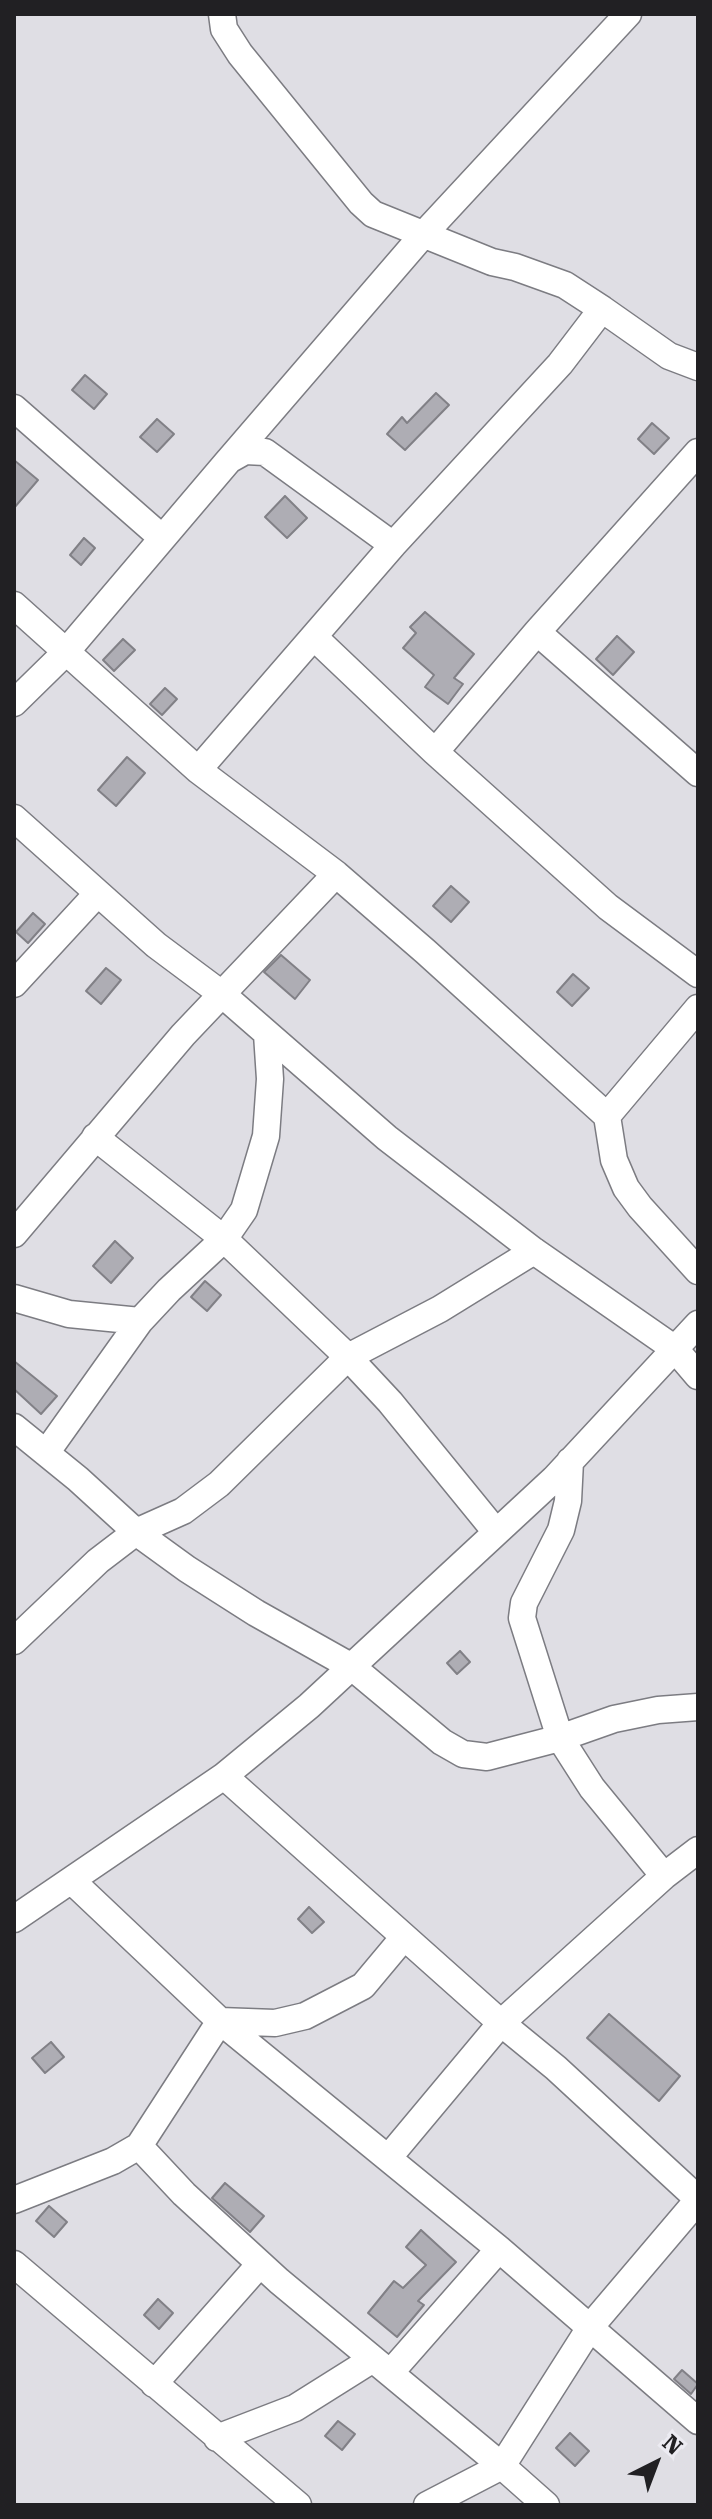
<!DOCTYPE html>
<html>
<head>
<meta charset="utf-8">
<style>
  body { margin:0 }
  #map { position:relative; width:712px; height:2519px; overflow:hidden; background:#dfdee4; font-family:"Roboto Serif",serif }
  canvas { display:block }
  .frame { position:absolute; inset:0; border:16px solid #212023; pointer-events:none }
  .north { position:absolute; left:616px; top:2423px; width:80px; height:80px; -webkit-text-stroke:6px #ecebf2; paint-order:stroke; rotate:42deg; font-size:22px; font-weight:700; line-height:32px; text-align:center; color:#212023 }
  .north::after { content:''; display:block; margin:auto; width:28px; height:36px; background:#212023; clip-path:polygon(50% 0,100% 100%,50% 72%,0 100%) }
</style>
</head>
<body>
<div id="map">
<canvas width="712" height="2519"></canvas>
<div class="frame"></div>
<div class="north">N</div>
</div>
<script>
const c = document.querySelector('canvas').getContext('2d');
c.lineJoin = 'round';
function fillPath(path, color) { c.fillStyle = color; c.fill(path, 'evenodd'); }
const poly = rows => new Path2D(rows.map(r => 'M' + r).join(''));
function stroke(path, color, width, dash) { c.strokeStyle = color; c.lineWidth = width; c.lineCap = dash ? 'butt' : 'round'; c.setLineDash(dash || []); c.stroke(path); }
const building = poly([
  [85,375,107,394,94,409,72,390,85,375],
  [436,393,449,405,405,450,387,434,402,417,407,423,436,393],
  [157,419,174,434,157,452,140,437,157,419],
  [652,423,669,438,654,454,638,439,652,423],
  [14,460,38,480,14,508,14,460],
  [285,496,307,518,287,538,265,517,285,496],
  [84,538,95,548,81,565,70,555,84,538],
  [425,612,474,654,454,678,463,684,448,704,425,687,434,675,403,648,416,633,410,627,425,612],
  [617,636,634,652,613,675,596,659,617,636],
  [123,639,135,650,114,671,103,660,123,639],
  [165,688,177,699,162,715,150,704,165,688],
  [127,757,145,773,116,806,98,790,127,757],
  [451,886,469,902,451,922,433,906,451,886],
  [33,913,45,924,28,943,16,932,33,913],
  [281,955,310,980,295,999,264,972,281,955],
  [106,968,121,980,101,1004,86,991,106,968],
  [573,974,589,988,572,1006,557,992,573,974],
  [115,1241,133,1258,111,1283,93,1266,115,1241],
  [205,1281,221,1295,207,1311,191,1297,205,1281],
  [14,1361,57,1396,41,1414,14,1389,14,1361],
  [460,1651,470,1662,457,1674,447,1663,460,1651],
  [309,1907,324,1922,312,1933,298,1919,309,1907],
  [609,2014,680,2076,659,2101,587,2038,609,2014],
  [51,2042,64,2057,45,2073,32,2058,51,2042],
  [225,2183,264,2216,250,2232,212,2198,225,2183],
  [49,2206,67,2222,54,2237,36,2221,49,2206],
  [421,2230,456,2262,418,2301,424,2305,397,2337,368,2313,394,2281,403,2288,426,2265,406,2247,421,2230],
  [158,2299,173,2313,159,2329,144,2315,158,2299],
  [682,2370,698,2384,691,2394,674,2379,682,2370],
  [338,2421,355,2434,342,2450,325,2436,338,2421],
  [570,2433,589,2451,575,2466,556,2448,570,2433]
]);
fillPath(building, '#aeadb4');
stroke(building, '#818086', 2);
const minor = poly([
  [602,309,669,356,698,367],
  [14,408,161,537],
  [229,460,422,236,628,14],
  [14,605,198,770,336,874,426,952,607,1116,614,1160,626,1188,640,1207,698,1271],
  [537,632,698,773],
  [314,637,435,752,608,907,698,974],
  [14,703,65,653,229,460,245,451,265,452,393,545],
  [435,752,537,632,698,452],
  [198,770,393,545,560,364,602,309,565,285,515,267,492,262,373,214,361,203,240,54,224,29,222,14],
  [14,818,156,945,223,995,387,1138,534,1251,675,1349,698,1376],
  [14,984,97,894],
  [607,1116,698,1008],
  [95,1137,224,1239,348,1357,390,1402,496,1532],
  [14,1234,183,1035,336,874],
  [14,1298,69,1314,140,1321],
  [14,1427,78,1479,136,1532,187,1569,256,1613,352,1667,442,1742,463,1754,487,1757,560,1738,614,1719,658,1710,698,1707],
  [46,1453,140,1321,169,1290,224,1239,244,1210,266,1136,270,1079,267,1034],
  [570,1461,568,1501,561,1530,524,1603,522,1618,560,1738,592,1788,664,1876],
  [14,1641,98,1561,136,1532,183,1511,219,1484,348,1357,440,1309,534,1251],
  [224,1776,501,2023,556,2068,698,2199],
  [72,1881,220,2021,499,2249,698,2421],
  [14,1919,224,1776,309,1706,554,1479,698,1324],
  [404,1937,363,1986,305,2016,275,2023,220,2021,139,2146,184,2194,279,2281,502,2466,546,2505],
  [389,2157,501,2023,664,1876,698,1850],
  [14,2200,113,2161,139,2146],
  [14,2264,298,2505],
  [391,2372,499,2249],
  [154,2384,260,2264],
  [217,2438,295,2408,373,2359],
  [427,2505,502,2466,591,2326,698,2200]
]);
stroke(minor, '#7c7c82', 29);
stroke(minor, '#fff', 26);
</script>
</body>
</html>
